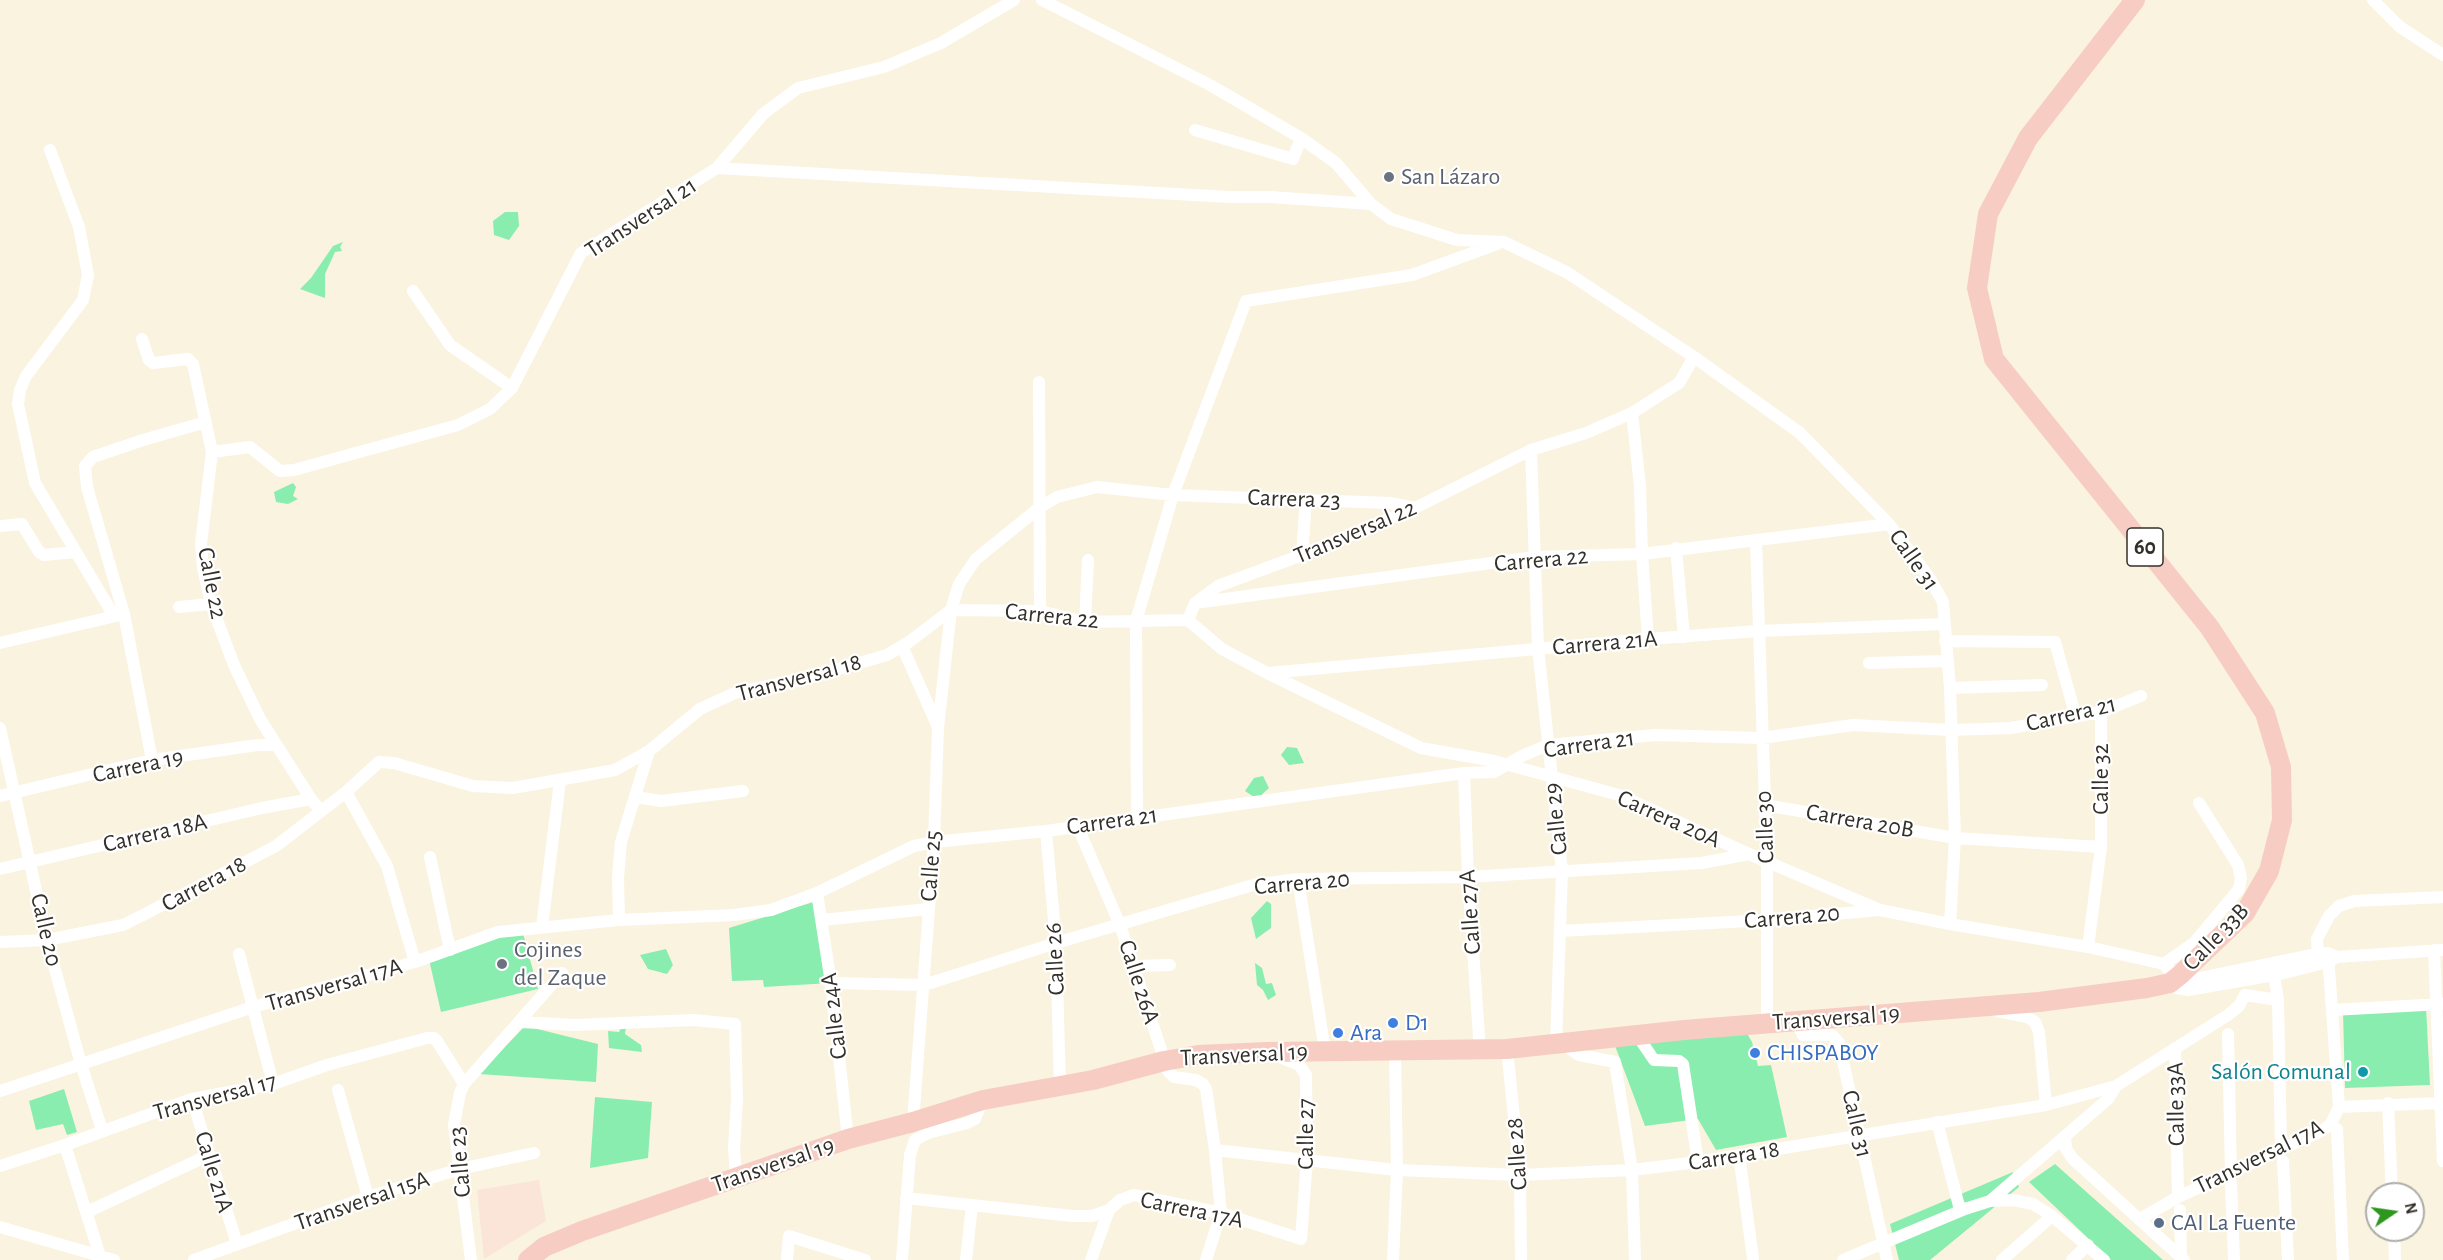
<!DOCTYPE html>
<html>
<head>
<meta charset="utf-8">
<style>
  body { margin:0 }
  #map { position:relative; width:2443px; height:1260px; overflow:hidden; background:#faf3e0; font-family:"Alegreya Sans",sans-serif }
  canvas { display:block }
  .north { position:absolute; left:2365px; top:1182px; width:60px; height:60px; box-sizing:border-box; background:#fff; border:2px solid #adaca9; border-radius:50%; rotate:77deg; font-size:16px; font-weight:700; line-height:24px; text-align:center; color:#333029 }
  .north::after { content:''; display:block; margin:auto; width:21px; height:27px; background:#2e971f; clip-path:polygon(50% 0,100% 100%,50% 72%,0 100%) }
</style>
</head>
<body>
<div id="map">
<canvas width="2443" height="1260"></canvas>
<div class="north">N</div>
</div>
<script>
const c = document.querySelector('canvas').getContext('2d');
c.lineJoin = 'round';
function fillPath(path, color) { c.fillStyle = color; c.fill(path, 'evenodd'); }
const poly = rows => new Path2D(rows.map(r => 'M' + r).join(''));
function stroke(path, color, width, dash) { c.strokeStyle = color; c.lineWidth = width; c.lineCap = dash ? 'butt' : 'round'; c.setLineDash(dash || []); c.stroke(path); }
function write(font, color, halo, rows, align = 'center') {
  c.font = font + ' "Alegreya Sans",sans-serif'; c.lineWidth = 4.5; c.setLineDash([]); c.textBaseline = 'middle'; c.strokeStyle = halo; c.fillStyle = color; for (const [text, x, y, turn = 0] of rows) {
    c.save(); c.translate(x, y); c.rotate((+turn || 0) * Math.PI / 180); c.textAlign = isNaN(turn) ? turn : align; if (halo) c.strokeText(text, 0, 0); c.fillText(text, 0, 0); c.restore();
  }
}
fillPath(poly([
  [539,1180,546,1221,484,1259,477,1190]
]), '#fbe5d8');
fillPath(poly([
  [505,212,518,212,519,226,509,240,494,235,493,221],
  [343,242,340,247,342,251,335,252,325,274,325,298,300,289,311,278,333,246],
  [293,483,296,487,293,496,298,499,288,504,276,502,274,492],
  [1287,747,1297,748,1304,763,1289,765,1281,755],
  [1263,776,1269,788,1257,799,1245,791,1254,778],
  [817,901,830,983,764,987,763,980,732,981,729,928],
  [1267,901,1271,904,1271,928,1256,939,1251,918],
  [521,926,538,989,441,1012,428,955],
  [666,949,673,965,667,974,648,969,640,955],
  [1255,963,1262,968,1266,984,1272,983,1276,995,1268,1000,1263,990,1257,985],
  [2426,1007,2430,1085,2345,1088,2343,1011],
  [1741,1023,1752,1042,1758,1066,1771,1065,1787,1137,1716,1150,1698,1119,1645,1126,1611,1035],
  [525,1026,598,1044,596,1082,479,1074],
  [621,1028,626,1028,625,1034,641,1045,642,1052,609,1048,608,1031,619,1032],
  [64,1089,77,1132,67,1135,63,1124,36,1130,29,1101],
  [595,1097,652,1102,648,1158,590,1168],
  [2055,1164,2163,1260,2111,1260,2029,1182],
  [2013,1172,2019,1187,1930,1260,1899,1260,1890,1224]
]), '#89edb0');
stroke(poly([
  [1042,0,1210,85,1301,138,1336,163,1371,204,1391,219,1457,240,1504,242,1568,273,1694,357,1800,433,1889,524,1929,577,1943,602,1950,688,1955,838,1950,924],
  [2373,0,2400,27,2443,55],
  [1195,130,1293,159,1301,138],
  [50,150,79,227,88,275,83,300,26,376,20,390,18,404,35,483,114,616],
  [717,168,1229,197,1271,197,1371,204],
  [413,291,450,345,512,388],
  [142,339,149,360,153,363,188,359,193,364,212,452,201,544,203,568,211,604,234,665,260,719,311,799,321,811],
  [1039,382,1040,611],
  [1632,413,1640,486,1642,554,1648,639],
  [1531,450,1538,648,1562,871,1556,1044],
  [212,452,250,447,280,471,294,470,458,425,490,409,512,388,581,253,717,168,763,114,798,88,884,67,941,43,1014,0],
  [0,526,22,524,39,552,44,555,76,552],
  [1756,541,1767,860,1767,1023],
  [1676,548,1684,637],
  [1302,555,1306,499],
  [1195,603,1535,557,1642,554,1889,524],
  [179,607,211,604],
  [951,610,1040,611,1085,622,1188,620],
  [1188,620,1222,649,1267,673,1421,748,1494,761,1619,795,1749,854,1880,910,1950,924,2088,947,2164,964,2168,969,2191,980,2317,954,2328,953,2337,957,2443,950],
  [1188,620,1195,603,1218,586,1302,555,1415,508,1531,450,1586,433,1632,413,1679,383,1694,357],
  [1085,622,1088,560],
  [1945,641,2055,642,2076,717],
  [0,643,120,615],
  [902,646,938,727],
  [1869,663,1947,661],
  [1268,673,1648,639,1758,631,1944,624],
  [1950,688,2042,685],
  [0,728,47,940,81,1064,102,1130],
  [152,760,124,614,87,487,85,466,93,457,143,440,206,422],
  [1464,773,1468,877,1480,1051],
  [346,792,387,866,415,962],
  [0,796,152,760,258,745,276,745],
  [635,797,661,801,743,791],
  [1765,805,1955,838,2101,847],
  [1137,817,1136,621,1173,495,1246,301,1412,275,1497,244],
  [1077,825,1120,925,1168,1071,1174,1077,1196,1080,1203,1084,1206,1089,1215,1150,1221,1213,1206,1260],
  [1046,831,1056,943,1060,1087],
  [430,857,450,950],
  [0,869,262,808,311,799],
  [1298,879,1325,1051],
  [817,893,831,983,848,1139],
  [619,920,618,878,621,842,649,751],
  [822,920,928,909],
  [542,927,560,781],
  [1560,931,1768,920,1879,910],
  [0,942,47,940,123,925,147,913,276,846,346,792,379,762,394,763,473,786,513,788,615,770,649,751,700,709,737,692,804,679,887,655,909,642,951,610],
  [2088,947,2101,847,2101,712],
  [2434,950,2443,1161],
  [239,954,273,1084],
  [2328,955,2339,1107],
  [2318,960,2317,939,2329,916,2339,906,2354,901,2443,897],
  [2164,964,2194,943,2239,889,2241,878,2238,865,2199,803],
  [1135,966,1170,965],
  [2274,975,2278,1000,2281,1148],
  [2169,979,2170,983,2177,988,2188,990,2280,974,2328,962,2337,957],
  [831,983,924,985,1056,943,1253,885,1298,879,1468,877,1702,863,1749,854],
  [2245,995,2278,1000],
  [2332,1010,2442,1004],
  [1997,1011,2027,1017,2035,1022,2039,1032,2046,1105],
  [1796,1021,1803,1035,1832,1035,1839,1043,1887,1260],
  [521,1022,575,1025,693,1020,735,1024,737,1099,734,1148,736,1177],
  [2228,1034,2231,1173],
  [1637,1035,1654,1060,1679,1061,1683,1064,1698,1162],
  [1563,1044,1579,1055,1615,1062,1632,1170,1635,1260],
  [2175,1048,2178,1197],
  [1507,1049,1520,1175,1521,1260],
  [338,1090,368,1197],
  [0,1091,253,1007,415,962,498,932,619,920,734,915,771,910,817,893,914,846,934,842,1046,831,1464,773,1494,772,1522,756,1548,745,1655,735,1762,738,1853,725,1951,730,2011,728,2101,712,2141,696],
  [192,1099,237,1244],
  [2388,1103,2392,1194],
  [2339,1107,2443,1103],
  [913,1122,934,842,938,728,951,610,959,584,976,559,1039,508,1057,497,1097,487,1173,495,1390,503,1415,508],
  [1937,1122,1959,1206,1965,1209,1990,1201],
  [2337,1129,2343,1260],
  [2065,1137,2066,1149,2073,1159,2184,1260],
  [65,1145,100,1256],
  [1215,1150,1397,1170,1520,1175,1632,1170,1698,1162,2046,1105,2116,1086,2228,1015,2239,1006,2245,995],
  [1739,1155,1753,1258],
  [2283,1161,2288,1260],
  [0,1166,65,1145,192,1099,273,1084,327,1065,427,1038,434,1038,437,1041,464,1084],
  [2231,1183,2234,1260],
  [906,1198,1073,1216,1092,1216,1109,1210,1120,1200,1134,1195,1221,1213,1301,1239,1307,1159,1306,1075,1299,1065,1277,1056],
  [2180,1210,2181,1257],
  [87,1212,209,1155],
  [2140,1219,2178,1197,2323,1130,2331,1124,2339,1107],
  [0,1227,114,1260],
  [2394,1230,2395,1260],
  [194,1260,368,1197,460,1169,534,1153],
  [471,1260,454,1125,460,1093,464,1084,562,973],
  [787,1260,789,1236,865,1260],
  [902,1260,910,1155,915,1140,928,1133,967,1123,975,1119,983,1100],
  [966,1260,972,1205],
  [1091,1260,1109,1210],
  [1393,1260,1397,1170,1395,1051],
  [1843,1260,1965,1209],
  [2002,1260,2052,1216],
  [2072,1260,2088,1245],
  [2104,1260,2052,1216,2033,1204,2013,1200,1990,1201,2108,1099,2116,1086]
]), '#fff', 12);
stroke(poly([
  [528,1260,544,1247,582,1231,848,1139,913,1122,983,1100,1093,1080,1164,1061,1198,1055,1267,1052,1507,1049,1684,1030,2039,1002,2147,988,2170,983,2180,975,2245,913,2269,871,2282,820,2281,767,2265,713,2210,628,1994,359,1977,288,1988,214,2028,138,2135,0]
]), '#f7cdc3', 20);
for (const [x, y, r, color] of [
  [1389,177,6,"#6b7280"],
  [502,964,6,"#6b7280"],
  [1393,1023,6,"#3f7fe0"],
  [1338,1033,6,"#3f7fe0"],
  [1755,1053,6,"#3f7fe0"],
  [2363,1072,6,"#0f9aa8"],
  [2159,1223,6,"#5c6f8a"]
]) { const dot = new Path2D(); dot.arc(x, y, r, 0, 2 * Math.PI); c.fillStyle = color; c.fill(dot); stroke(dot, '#fff', 2); }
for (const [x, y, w] of [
  [2145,547,36]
]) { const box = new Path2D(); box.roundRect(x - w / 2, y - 19, w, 38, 4.5); c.fillStyle = '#fff'; c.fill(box); stroke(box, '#333029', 1.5); }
write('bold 22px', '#333029', null, [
  ["60",2145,547]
]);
write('24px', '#5b616d', '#fff', [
  ["San Lázaro",1401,177],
  ["Cojines",514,950],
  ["del Zaque",514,978]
], 'left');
write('24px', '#333029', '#fff', [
  ["Transversal 21",641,218,-33],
  ["Carrera 23",1294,499,2],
  ["Transversal 22",1355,532,-23],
  ["Carrera 22",1541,560,-5],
  ["Calle 31",1914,560,55],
  ["Calle 22",212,583,79],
  ["Carrera 22",1052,616,6],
  ["Carrera 21A",1605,643,-5],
  ["Transversal 18",799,678,-15],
  ["Carrera 21",2071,714,-13],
  ["Carrera 21",1589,744,-8],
  ["Carrera 19",138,766,-12],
  ["Calle 32",2101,779,-90],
  ["Calle 29",1556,819,-96],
  ["Carrera 20A",1669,819,24],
  ["Carrera 21",1112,821,-8],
  ["Carrera 20B",1860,821,10],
  ["Calle 30",1765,827,-92],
  ["Carrera 18A",155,833,-13],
  ["Calle 25",931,866,-86],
  ["Carrera 20",1302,883,-5],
  ["Carrera 18",204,884,-28],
  ["Calle 27A",1470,912,-94],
  ["Carrera 20",1792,917,-5],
  ["Calle 20",46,930,77],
  ["Calle 33B",2216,937,-46],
  ["Calle 26",1055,959,-93],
  ["Calle 26A",1139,982,72],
  ["Transversal 17A",334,985,-16],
  ["Calle 24A",834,1016,-97],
  ["Transversal 19",1836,1018,-4],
  ["Transversal 19",1244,1055,-3],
  ["Transversal 17",215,1097,-15],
  ["Calle 33A",2176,1104,-91],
  ["Calle 31",1857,1124,77],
  ["Calle 27",1306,1134,-90],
  ["Calle 28",1517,1154,-94],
  ["Carrera 18",1734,1156,-9],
  ["Transversal 17A",2259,1157,-26],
  ["Calle 23",460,1162,-95],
  ["Transversal 19",773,1165,-19],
  ["Calle 21A",214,1172,73],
  ["Transversal 15A",362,1201,-19],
  ["Carrera 17A",1192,1210,12]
]);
write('24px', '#366cbe', '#fff', [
  ["D1",1405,1023],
  ["Ara",1350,1033],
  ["CHISPABOY",1767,1053]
], 'left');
write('24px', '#0d838f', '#fff', [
  ["Salón Comunal",2351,1072]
], 'right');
write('24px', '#4e5e75', '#fff', [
  ["CAI La Fuente",2171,1223]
], 'left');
</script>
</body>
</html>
